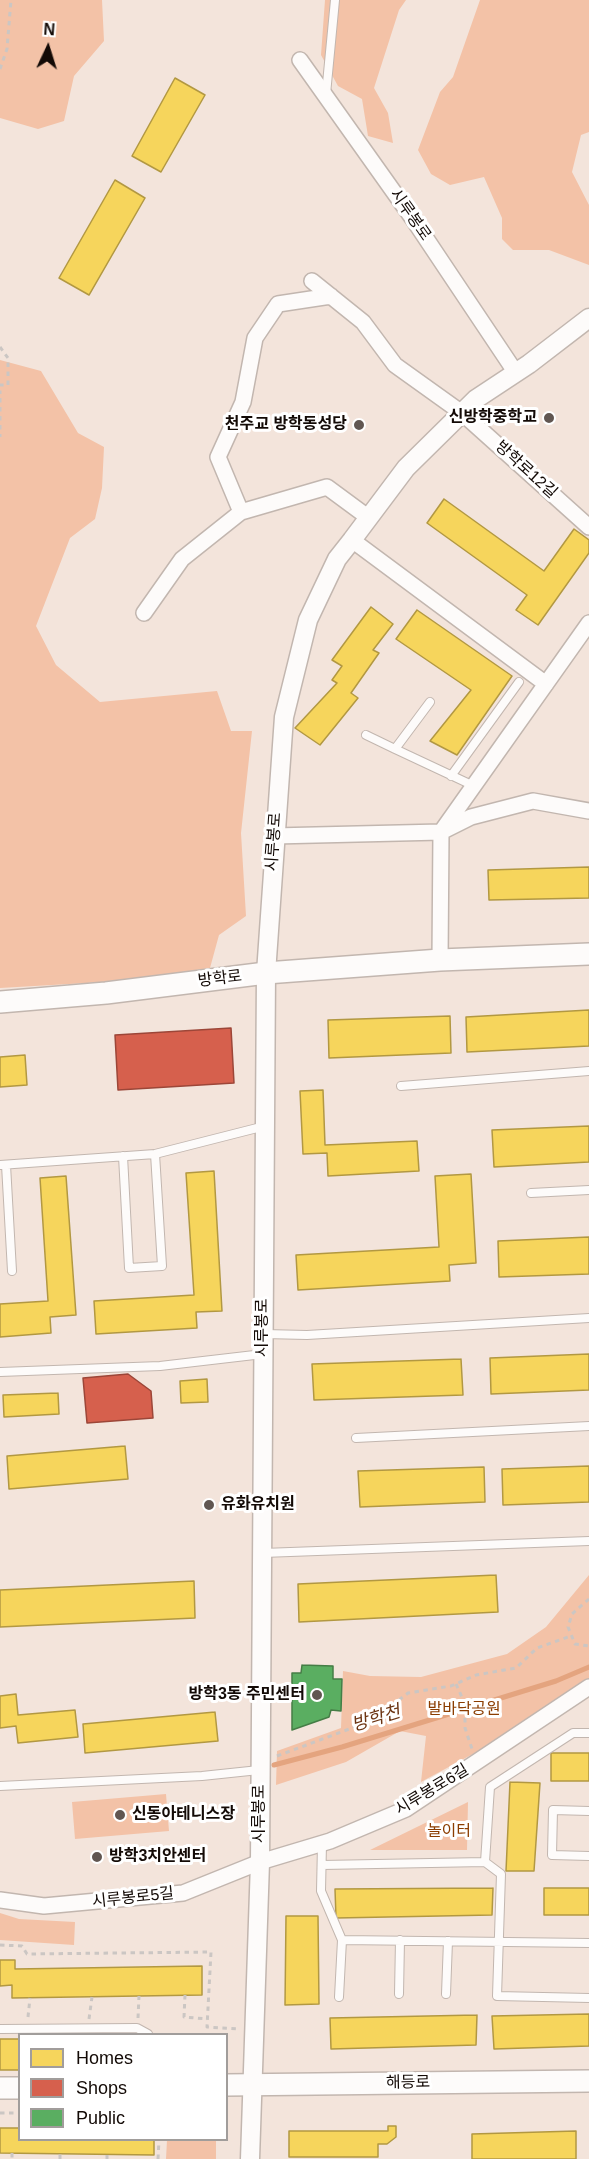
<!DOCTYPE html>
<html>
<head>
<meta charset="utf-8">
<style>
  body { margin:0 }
  #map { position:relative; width:589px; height:2159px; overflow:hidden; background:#f3e4db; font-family:Arial,sans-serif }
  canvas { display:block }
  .legend { position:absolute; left:18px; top:2033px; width:210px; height:108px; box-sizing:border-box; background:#fff; border:2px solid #a19d9b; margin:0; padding:8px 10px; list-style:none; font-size:18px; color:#130a06 }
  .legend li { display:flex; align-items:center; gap:12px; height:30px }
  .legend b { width:30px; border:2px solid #a19d9b }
  .north { position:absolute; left:18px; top:18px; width:60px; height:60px; -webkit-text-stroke:4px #fff; paint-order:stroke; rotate:4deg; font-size:16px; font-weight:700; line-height:24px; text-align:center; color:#130a06 }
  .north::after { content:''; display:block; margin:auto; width:21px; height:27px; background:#130a06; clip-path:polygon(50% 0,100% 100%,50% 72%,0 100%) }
</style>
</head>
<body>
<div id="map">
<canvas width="589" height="2159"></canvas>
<ul class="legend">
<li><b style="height:16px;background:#f6d55c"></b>Homes</li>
<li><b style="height:16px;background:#d6604d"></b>Shops</li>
<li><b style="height:16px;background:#5aae61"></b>Public</li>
</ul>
<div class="north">N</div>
</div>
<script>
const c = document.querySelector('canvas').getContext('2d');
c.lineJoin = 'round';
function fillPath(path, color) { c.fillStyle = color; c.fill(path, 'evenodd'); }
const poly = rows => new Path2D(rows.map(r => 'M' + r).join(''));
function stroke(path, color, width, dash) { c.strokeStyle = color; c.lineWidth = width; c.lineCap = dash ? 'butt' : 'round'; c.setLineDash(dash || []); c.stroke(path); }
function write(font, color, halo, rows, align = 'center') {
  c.font = font + ' Arial,"Noto Sans KR",sans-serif'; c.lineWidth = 6; c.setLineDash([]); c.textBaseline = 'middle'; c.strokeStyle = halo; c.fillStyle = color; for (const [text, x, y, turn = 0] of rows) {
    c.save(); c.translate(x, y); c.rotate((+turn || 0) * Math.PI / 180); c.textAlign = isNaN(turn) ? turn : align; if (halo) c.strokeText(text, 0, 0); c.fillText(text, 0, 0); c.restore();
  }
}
fillPath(poly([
  [0,0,102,0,104,41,74,76,64,121,38,129,0,118],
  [325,0,406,0,399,10,374,88,388,113,393,143,368,136,362,99,338,86,321,55],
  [480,0,589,0,589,132,581,135,572,172,589,205,589,265,549,250,513,250,502,239,502,218,484,177,450,185,431,174,418,150,440,92,453,77],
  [0,360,41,371,78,433,104,447,102,488,95,519,70,538,36,626,56,665,100,702,217,691,231,731,252,731,241,833,246,916,219,935,210,968,121,981,0,988],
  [589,1575,589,1680,495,1742,421,1782,426,1736,400,1731,346,1762,276,1785,277,1751,341,1728,343,1671,370,1676,421,1677,507,1654,546,1627],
  [166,1794,169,1831,75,1839,72,1802],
  [468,1802,467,1850,370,1850],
  [0,1913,19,1919,75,1922,74,1945,0,1940],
  [167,2140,216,2140,216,2159,166,2159]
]), '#f3c2a7');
const homes = poly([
  [175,78,205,95,161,172,132,156,175,78],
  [115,180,145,198,89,295,59,278,115,180],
  [444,499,544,571,574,529,589,540,589,553,538,625,516,610,527,595,427,523,444,499],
  [371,607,393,624,373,650,379,653,351,693,358,698,320,745,295,728,337,683,332,680,342,666,332,660,371,607],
  [417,610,512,676,457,755,430,741,471,690,396,639,417,610],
  [589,867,589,898,489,900,488,870,589,867],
  [589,1010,589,1046,467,1052,466,1017,589,1010],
  [450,1016,451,1053,329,1058,328,1020,450,1016],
  [25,1055,27,1085,0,1087,0,1057,25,1055],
  [323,1090,325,1145,417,1141,419,1171,328,1176,327,1153,303,1154,300,1091,323,1090],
  [589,1126,589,1162,494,1167,492,1130,589,1126],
  [214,1171,222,1311,196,1312,197,1328,96,1334,94,1301,194,1295,186,1173,214,1171],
  [471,1174,476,1263,449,1265,450,1281,298,1290,296,1255,439,1247,435,1176,471,1174],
  [66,1176,76,1315,50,1317,51,1333,0,1337,0,1304,48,1301,40,1178,66,1176],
  [589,1237,589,1274,499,1277,498,1241,589,1237],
  [589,1354,589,1390,491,1394,490,1358,589,1354],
  [461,1359,463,1395,314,1400,312,1364,461,1359],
  [207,1379,208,1402,181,1403,180,1381,207,1379],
  [58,1393,59,1414,4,1417,3,1395,58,1393],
  [125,1446,128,1479,9,1489,7,1456,125,1446],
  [589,1466,589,1502,503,1505,502,1469,589,1466],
  [484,1467,485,1502,360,1507,358,1471,484,1467],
  [496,1575,498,1612,299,1622,298,1584,496,1575],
  [194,1581,195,1618,0,1627,0,1590,194,1581],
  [16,1694,18,1715,75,1710,78,1737,18,1743,16,1726,0,1728,0,1696,16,1694],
  [215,1712,218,1741,85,1753,83,1724,215,1712],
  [551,1753,589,1753,589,1781,551,1781,551,1753],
  [510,1782,540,1783,534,1871,506,1871,510,1782],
  [493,1888,492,1915,336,1918,335,1889,493,1888],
  [544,1888,589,1888,589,1915,544,1915,544,1888],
  [286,1916,318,1916,319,2004,285,2005,286,1916],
  [0,1960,15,1960,15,1969,202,1966,202,1995,12,1998,12,1985,0,1986,0,1960],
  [589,2014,589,2046,494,2049,492,2016,589,2014],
  [477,2015,476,2045,331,2049,330,2018,477,2015],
  [0,2039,20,2039,20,2070,0,2070,0,2039],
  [388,2126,396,2126,396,2137,387,2144,378,2144,378,2157,289,2157,289,2131,388,2131,388,2126],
  [0,2128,20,2128,20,2140,154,2140,154,2155,0,2153,0,2128],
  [576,2131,576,2159,472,2159,472,2134,576,2131]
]);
fillPath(homes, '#f6d55c');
stroke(homes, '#b29842', 1.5);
const shops = poly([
  [231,1028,234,1083,118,1090,115,1035,231,1028],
  [128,1374,151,1391,153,1418,87,1423,83,1378,128,1374]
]);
fillPath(shops, '#d6604d');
stroke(shops, '#9c4638', 1.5);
const public = poly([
  [302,1665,333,1666,333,1679,342,1679,341,1711,331,1710,329,1717,292,1730,292,1673,301,1673,302,1665]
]);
fillPath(public, '#5aae61');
stroke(public, '#457d46', 1.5);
stroke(poly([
  [274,1765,342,1747,556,1681,589,1667]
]), '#e4a47f', 5);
const service = poly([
  [326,94,335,0],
  [430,702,395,749,474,786],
  [366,735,395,749],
  [451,776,519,682],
  [401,1086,589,1071],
  [123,1156,129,1268,162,1266,155,1154],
  [0,1165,155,1154,265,1126],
  [6,1165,12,1271],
  [531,1193,589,1190],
  [264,1334,307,1335,589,1318],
  [0,1372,160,1366,263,1354],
  [356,1438,589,1426],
  [263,1553,589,1541],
  [589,1733,573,1733,490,1787,485,1862,501,1874,497,1996,589,1998],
  [0,1786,202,1776,259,1770],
  [589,1811,553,1810,552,1855,589,1856],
  [322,1844,321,1891,342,1940,589,1943],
  [322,1865,485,1862],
  [399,1994,400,1940],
  [446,1994,448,1941],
  [339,1997,342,1940],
  [0,2029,137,2028,148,2034]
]);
const minor = poly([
  [300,60,413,219,516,373],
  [312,281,363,322,395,365,462,413,589,527],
  [241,512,218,457,243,402,255,338,278,304,331,296],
  [352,540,546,684],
  [144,613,182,559,241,512,327,487,369,518],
  [274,836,441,832,471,817,533,801,589,811],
  [440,960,441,832,589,623],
  [0,1900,44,1906,183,1893,260,1862,330,1841,406,1809,589,1687]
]);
const tertiary = poly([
  [250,2159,260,1862,266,973,284,717,308,620,337,559,352,540,406,468,476,399,529,364,589,318]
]);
const secondary = poly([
  [0,1002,106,993,266,973,440,960,589,954],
  [226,2085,589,2081],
  [0,2088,20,2088]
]);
stroke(service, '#c2b6af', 10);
stroke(minor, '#c2b6af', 18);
stroke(tertiary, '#c2b6af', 21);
stroke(secondary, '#c2b6af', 24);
stroke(poly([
  [0,69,7,49,11,0],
  [0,347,8,358,8,385,0,385,0,394],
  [0,398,0,437],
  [589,1599,572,1614,568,1627,575,1644,589,1646],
  [456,1684,465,1704,465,1728,472,1749],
  [277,1756,352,1728,382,1713,408,1693,451,1686,476,1675,516,1668,537,1648,571,1636],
  [0,1945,22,1946,27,1954,211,1952,207,2027,238,2029],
  [185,1995,184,2017,207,2019],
  [28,2017,30,1998],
  [138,2018,139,1996],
  [89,2019,92,1997],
  [0,2113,20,2113],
  [12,2153,12,2159],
  [107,2155,107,2159],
  [60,2159,60,2154],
  [158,2159,159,2140]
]), '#cbc6c3', 3, [4.5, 4.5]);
stroke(service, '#fdfbfa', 8);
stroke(minor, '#fdfbfa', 15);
stroke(tertiary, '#fdfbfa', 18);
stroke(secondary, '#fdfbfa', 21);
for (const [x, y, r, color] of [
  [549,418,6,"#615651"],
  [359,425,6,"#615651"],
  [209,1505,6,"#615651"],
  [317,1695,6,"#615651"],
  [120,1815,6,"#615651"],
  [97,1857,6,"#615651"]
]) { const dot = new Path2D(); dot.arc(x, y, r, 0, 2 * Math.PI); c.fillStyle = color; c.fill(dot); stroke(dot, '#fff', 2); }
write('16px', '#130a06', '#fff', [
  ["시루봉로",410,215,55],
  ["방학로12길",526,470,42],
  ["시루봉로",274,842,-86],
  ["방학로",220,979,-7],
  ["시루봉로",263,1328,-90],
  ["시루봉로6길",432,1790,-31],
  ["시루봉로",260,1814,-90],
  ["시루봉로5길",133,1898,-6],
  ["해등로",408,2083,-1]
]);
write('bold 16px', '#130a06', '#fff', [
  ["신방학중학교",537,418],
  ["천주교 방학동성당",347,425],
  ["유화유치원",221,1505,"left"],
  ["방학3동 주민센터",305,1695],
  ["신동아테니스장",132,1815,"left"],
  ["방학3치안센터",109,1857,"left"]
], 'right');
write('16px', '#8b3d01', '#fff', [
  ["발바닥공원",464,1710],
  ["놀이터",449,1832]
]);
write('italic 18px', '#6c3412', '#fff', [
  ["방학천",376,1719,-17]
]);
</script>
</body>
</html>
